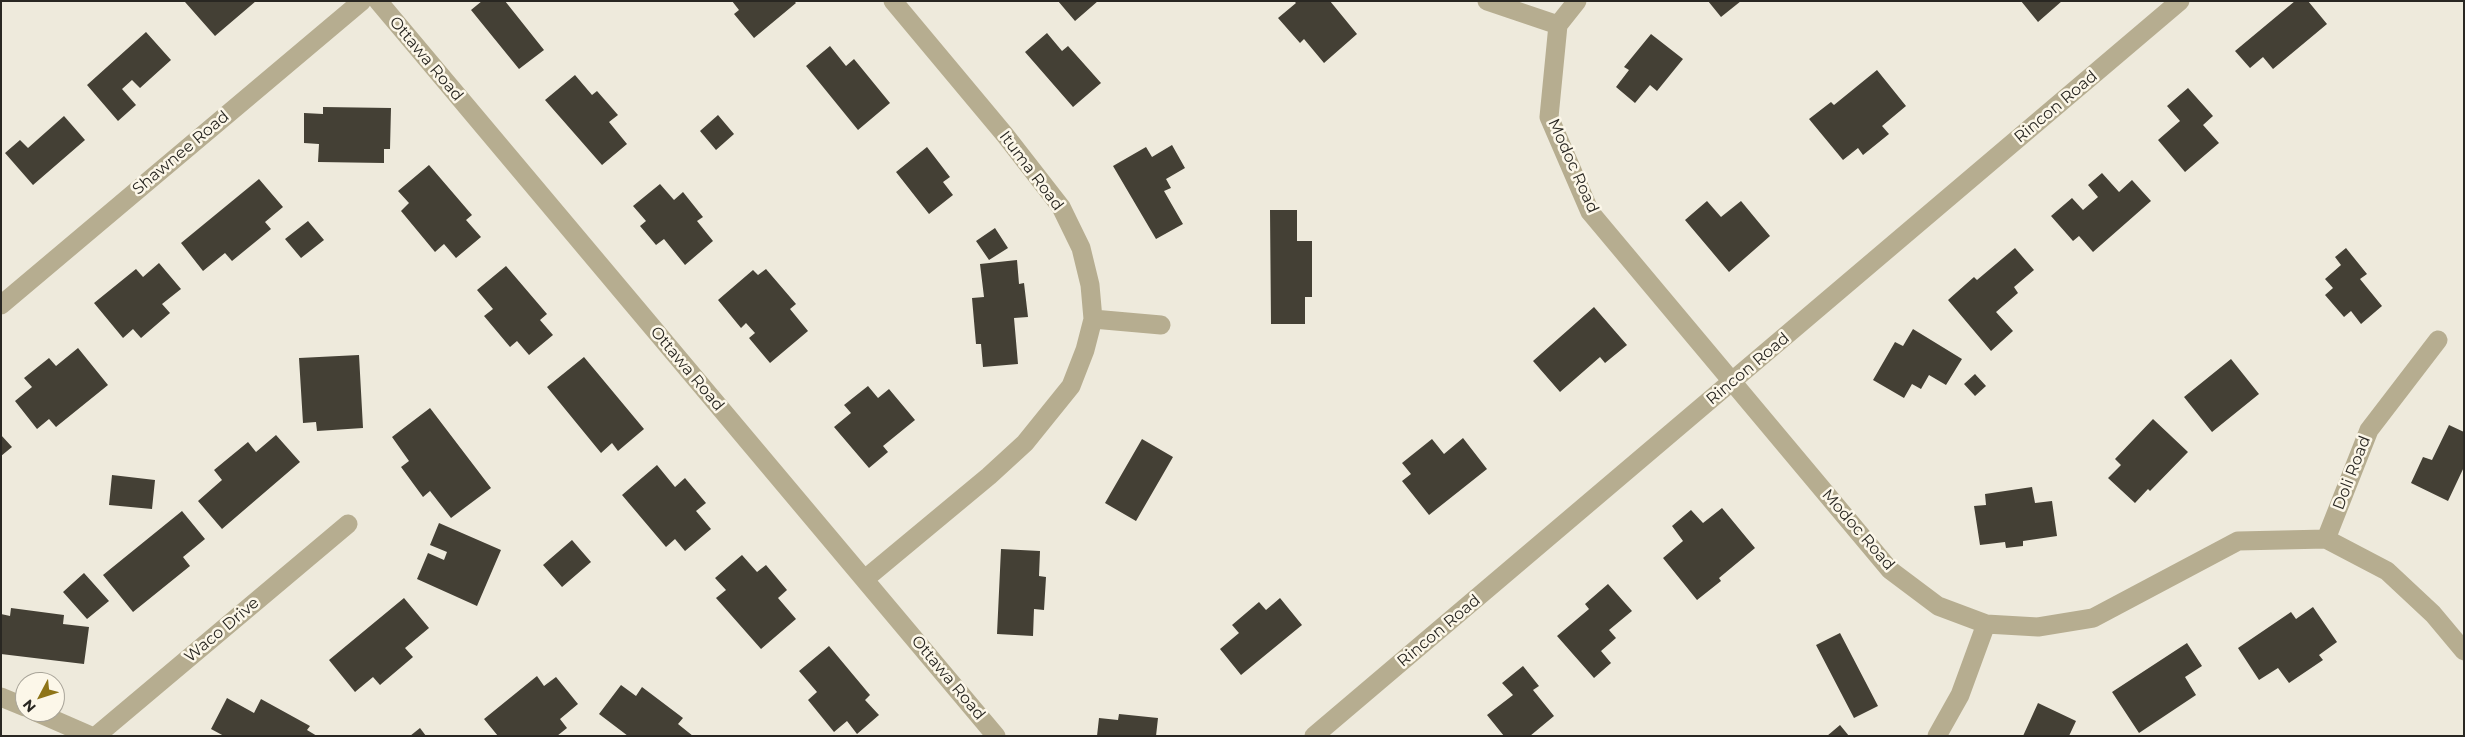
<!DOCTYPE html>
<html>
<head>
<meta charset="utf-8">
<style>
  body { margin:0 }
  #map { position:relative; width:2465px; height:737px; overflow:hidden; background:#eeeadc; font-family:Montserrat,sans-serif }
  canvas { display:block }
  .frame { position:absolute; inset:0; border:2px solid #292722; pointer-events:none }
  .north { position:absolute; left:15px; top:672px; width:50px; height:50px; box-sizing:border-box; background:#fcf7e9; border:1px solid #a8a499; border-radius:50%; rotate:230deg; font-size:14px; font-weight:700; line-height:20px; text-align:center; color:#292722 }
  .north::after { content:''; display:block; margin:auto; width:18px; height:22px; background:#8e7418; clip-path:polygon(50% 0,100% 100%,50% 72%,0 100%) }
</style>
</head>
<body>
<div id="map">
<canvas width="2465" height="737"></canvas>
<div class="frame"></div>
<div class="north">N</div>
</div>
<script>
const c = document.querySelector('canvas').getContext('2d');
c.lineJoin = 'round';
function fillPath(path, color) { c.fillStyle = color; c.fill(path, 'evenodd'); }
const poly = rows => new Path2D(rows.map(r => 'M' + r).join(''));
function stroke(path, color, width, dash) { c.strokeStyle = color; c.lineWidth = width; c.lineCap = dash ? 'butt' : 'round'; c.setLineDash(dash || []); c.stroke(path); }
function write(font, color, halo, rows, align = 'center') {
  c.font = font + ' Montserrat,sans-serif'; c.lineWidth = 5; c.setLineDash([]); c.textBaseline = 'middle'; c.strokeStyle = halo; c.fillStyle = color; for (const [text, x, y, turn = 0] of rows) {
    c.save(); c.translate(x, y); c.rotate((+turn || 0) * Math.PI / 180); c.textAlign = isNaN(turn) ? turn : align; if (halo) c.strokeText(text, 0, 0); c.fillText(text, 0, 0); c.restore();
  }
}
fillPath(poly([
  [187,1,256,1,215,36,185,2],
  [482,1,505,1,544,50,519,69,471,10],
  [732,1,794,1,796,3,754,38,734,14,739,10],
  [1058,1,1098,1,1075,21],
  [1294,1,1330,1,1357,34,1324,63,1304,39,1300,43,1278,18,1296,3],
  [1708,1,1741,1,1721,17],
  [2021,1,2062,1,2038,22],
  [2295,1,2308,1,2327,24,2273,69,2263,57,2250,68,2235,51],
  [146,32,171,60,140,88,132,80,122,89,136,105,118,121,87,85],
  [1047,33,1062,51,1068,46,1101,83,1073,107,1025,52],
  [1651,34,1683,59,1657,91,1650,85,1635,103,1616,87,1629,70,1624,67],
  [830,46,846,66,854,59,890,103,858,130,806,66],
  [1877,70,1906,106,1882,126,1889,134,1863,155,1858,148,1843,160,1809,119,1831,102,1834,105],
  [575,75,592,95,597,91,618,115,609,122,627,144,602,165,545,100],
  [2188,88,2213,116,2203,125,2219,143,2185,172,2158,140,2180,121,2167,106],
  [323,107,391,108,390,149,384,149,384,163,318,162,319,144,304,143,304,113,323,114],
  [718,115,734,134,716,150,700,131],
  [64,116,85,140,33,185,5,153,20,140,28,148],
  [1172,145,1185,168,1166,179,1171,188,1164,191,1183,224,1156,239,1113,166,1146,147,1152,157],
  [927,147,950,177,943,182,953,195,929,214,896,172],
  [429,165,472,215,466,220,481,237,456,258,444,244,435,252,401,211,409,203,398,191],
  [2102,173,2119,192,2132,180,2151,201,2093,252,2079,236,2073,241,2051,216,2072,198,2083,210,2098,197,2088,185],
  [259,179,283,207,265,222,271,229,232,261,225,253,203,271,181,243],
  [660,184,674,200,683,192,703,217,697,221,713,241,685,265,664,239,656,245,640,226,646,221,633,206],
  [1707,201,1721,217,1741,201,1770,236,1729,272,1685,220],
  [1270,210,1297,210,1297,241,1312,241,1312,297,1305,297,1305,324,1271,324],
  [308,221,324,240,301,258,285,239],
  [995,228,1008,248,989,260,976,241],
  [2015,248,2034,270,2014,287,2018,293,1996,312,2013,331,1991,351,1948,300,1974,277,1977,280],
  [2346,248,2367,274,2360,279,2382,306,2361,324,2351,311,2344,317,2325,295,2333,288,2325,279,2341,265,2335,257],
  [1017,260,1019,284,1024,283,1028,317,1014,318,1018,364,983,367,981,344,976,344,972,298,984,297,980,264],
  [159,263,181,289,162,304,170,313,141,338,133,329,123,338,94,303,136,269,143,277],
  [506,266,547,314,540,320,553,335,529,355,517,341,510,347,484,316,493,309,477,290],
  [766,269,796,304,790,309,808,331,770,363,749,338,755,333,746,323,741,328,718,300,753,270,758,275],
  [1594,307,1627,345,1605,363,1600,357,1560,392,1533,361],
  [1913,329,1962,359,1946,385,1929,375,1921,389,1912,384,1904,398,1873,380,1895,342,1903,346],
  [78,348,108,385,56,427,49,419,37,429,15,401,32,387,24,378,49,358,56,366],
  [359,355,363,428,317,431,316,422,303,423,299,358],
  [584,357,644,429,618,451,612,443,601,453,547,387],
  [2231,359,2259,394,2212,432,2184,397],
  [1975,374,1986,386,1975,396,1964,384],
  [868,386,878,398,889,389,915,420,883,446,888,452,869,468,834,427,851,413,844,405],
  [430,408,491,488,451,518,430,491,423,497,401,467,409,461,392,437],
  [2153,419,2188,452,2150,491,2148,489,2135,503,2108,478,2121,465,2115,459],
  [2449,425,2464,432,2464,467,2448,501,2411,483,2423,457,2432,460],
  [1,435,12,447,1,456],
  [276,435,300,462,222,529,198,501,222,480,214,470,248,442,256,452],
  [1463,438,1487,469,1429,515,1402,481,1411,474,1402,463,1432,439,1444,454],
  [1142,439,1173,457,1136,521,1105,503],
  [657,465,675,487,685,478,706,503,696,511,711,529,685,551,675,539,666,547,622,495],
  [112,475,155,480,152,509,109,505],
  [2032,487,2035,503,2052,501,2057,536,2023,541,2023,546,2006,548,2005,542,1980,545,1974,506,1986,505,1985,494],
  [1722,508,1755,548,1719,578,1721,581,1697,600,1663,558,1683,541,1672,526,1691,510,1703,523],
  [182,511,205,539,183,557,190,566,133,612,103,575],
  [439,523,501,550,477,606,417,579,428,553,444,560,447,552,430,545],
  [572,540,591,562,562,587,543,565],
  [1001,549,1040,551,1039,576,1046,577,1044,610,1034,609,1033,636,997,634],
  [742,555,757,572,766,565,787,590,778,598,796,619,761,649,716,598,726,590,715,578],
  [84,573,109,601,87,619,63,592],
  [1608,584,1632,611,1609,630,1616,638,1601,651,1611,663,1594,678,1557,636,1589,609,1585,604],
  [404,598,429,628,405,648,413,657,380,685,373,677,355,692,329,660],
  [1280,598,1302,625,1241,675,1220,649,1239,633,1232,625,1259,602,1266,610],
  [2313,607,2337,642,2319,655,2323,660,2289,683,2278,668,2259,680,2238,648,2291,612,2296,619],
  [11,608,64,615,63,624,89,627,84,664,1,654,1,614,10,616],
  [1840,633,1878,706,1854,718,1816,645],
  [2187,643,2202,666,2185,677,2196,695,2139,733,2112,692],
  [829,646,870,695,865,700,879,715,857,734,847,721,834,732,808,700,817,692,799,671],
  [1523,666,1539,686,1533,690,1554,716,1530,736,1504,736,1487,715,1513,695,1502,683],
  [537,676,544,686,556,677,578,704,560,719,567,728,557,736,498,736,484,719],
  [621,685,636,696,642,687,683,718,678,724,693,736,628,736,599,714],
  [227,698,254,713,261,699,310,726,307,730,317,736,224,736,211,729],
  [2038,703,2076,721,2069,736,2023,736],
  [1119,714,1158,718,1156,736,1097,736,1099,718,1118,720],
  [1840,725,1849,736,1827,736],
  [420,728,426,736,410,736]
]), '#444035');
stroke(poly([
  [378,1,996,736],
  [1487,1,1558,25],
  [1577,1,1558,25,1549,117,1590,212,1890,570,1938,606,1986,624,2038,627,2093,618,2238,541,2326,539,2387,571,2433,614,2464,651],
  [1,305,362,1],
  [1093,319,1161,325],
  [2326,539,2369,430,2438,340],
  [865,579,989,476,1025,443,1071,386,1085,350,1093,319,1090,285,1081,248,1061,207,1005,135,893,1],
  [1,697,25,707],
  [36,712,91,736],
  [96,736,348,524],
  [1314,736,2180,1],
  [1937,736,1960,695,1986,624]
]), '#b6ad90', 19);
write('16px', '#292722', '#fcf7e9', [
  ["Ottawa Road",426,59,50],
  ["Rincon Road",2056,107,-40],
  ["Shawnee Road",181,153,-40],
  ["Modoc Road",1573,166,66],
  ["Ituma Road",1031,171,53],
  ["Ottawa Road",687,369,50],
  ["Rincon Road",1748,369,-40],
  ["Doli Road",2352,473,-69],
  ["Modoc Road",1858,530,49],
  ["Waco Drive",222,630,-40],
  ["Rincon Road",1439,631,-40],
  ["Ottawa Road",948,678,50]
]);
</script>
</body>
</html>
